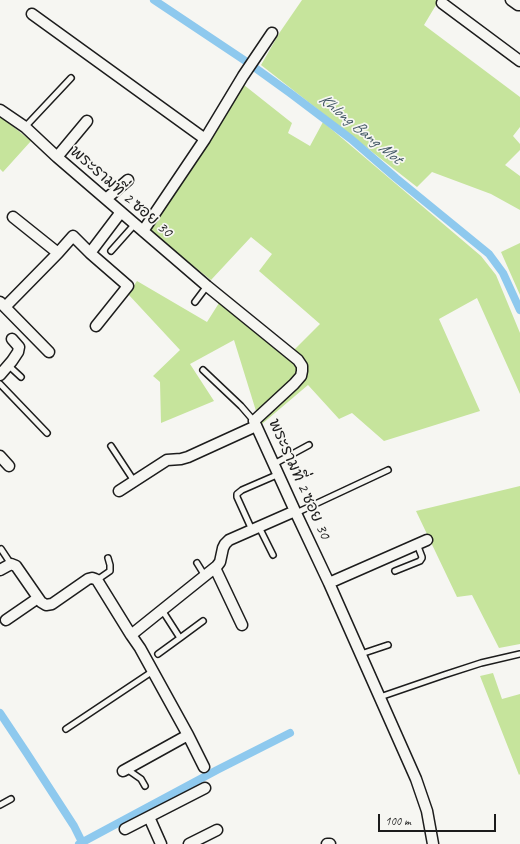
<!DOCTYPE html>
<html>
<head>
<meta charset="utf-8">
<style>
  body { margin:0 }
  #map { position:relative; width:520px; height:844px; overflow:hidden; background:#f6f6f2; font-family:Caveat,sans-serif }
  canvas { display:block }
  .scale { position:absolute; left:378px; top:814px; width:118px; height:18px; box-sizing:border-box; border:2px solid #1c1c1c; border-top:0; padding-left:5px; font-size:12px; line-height:14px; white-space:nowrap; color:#1c1c1c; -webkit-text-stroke:3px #f6f6f2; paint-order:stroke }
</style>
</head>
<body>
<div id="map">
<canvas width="520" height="844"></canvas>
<div class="scale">100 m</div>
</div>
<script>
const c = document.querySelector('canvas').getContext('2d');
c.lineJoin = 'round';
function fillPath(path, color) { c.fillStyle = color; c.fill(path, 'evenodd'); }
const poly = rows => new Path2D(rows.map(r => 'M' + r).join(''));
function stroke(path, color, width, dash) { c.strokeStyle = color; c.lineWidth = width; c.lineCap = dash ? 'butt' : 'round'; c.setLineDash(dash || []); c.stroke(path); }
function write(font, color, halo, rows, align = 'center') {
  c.font = font + ' Caveat,"Playpen Sans Thai",sans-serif'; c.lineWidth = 3.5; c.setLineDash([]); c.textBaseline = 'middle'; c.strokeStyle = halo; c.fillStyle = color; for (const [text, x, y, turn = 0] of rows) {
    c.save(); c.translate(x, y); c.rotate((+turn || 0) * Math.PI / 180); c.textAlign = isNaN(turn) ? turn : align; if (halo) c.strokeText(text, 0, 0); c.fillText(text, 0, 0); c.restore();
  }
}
fillPath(poly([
  [302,0,439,0,424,25,520,97,520,127,513,136,520,144,520,150,505,165,520,176,520,210,491,194,432,172,417,187,261,65,280,32],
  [244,85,292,123,288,133,310,146,323,122,481,256,496,275,520,333,520,394,477,298,439,319,480,411,384,441,352,413,339,419,308,385,262,424,256,411,234,340,190,364,214,401,161,423,160,382,153,376,180,350,128,294,137,281,207,322,219,303,286,358,320,324,259,271,272,254,251,237,211,280,147,229],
  [0,116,31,141,3,172,0,169],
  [520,243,520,295,501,252],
  [520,486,520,644,499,648,472,595,457,597,416,511],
  [493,673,502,699,520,694,520,774,519,775,480,676]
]), '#c6e49c');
stroke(poly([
  [154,0,247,62,290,93,351,139,396,178,489,254,503,273,520,310],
  [0,713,26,752,74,826,83,844],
  [79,844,217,770,290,733]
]), '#8ec9ee', 8);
const lane = poly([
  [25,127,71,78],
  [111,251,135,224],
  [195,302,207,286],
  [8,365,21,377],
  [203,370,241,406,254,421],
  [0,384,47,433],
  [111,446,134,481],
  [274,464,309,445],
  [296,513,388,470],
  [259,527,273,555],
  [252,530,237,497,237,494,242,490,279,474],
  [1,549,11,564],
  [197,563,205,576],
  [395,571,420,561,422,558,422,557,417,544],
  [97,580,110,571,110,565,108,558],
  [162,610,180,638,203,621],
  [158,654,180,638],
  [361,654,388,645],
  [380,697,444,675,481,663,520,654],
  [66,729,153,671],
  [127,769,131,772,141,779,145,786],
  [0,805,11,799]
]);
const street = poly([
  [511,0,518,5,520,5],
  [442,3,520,61],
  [32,14,205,139],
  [0,110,25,127,57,157,207,286,298,360,302,366,302,371,301,376,294,384,254,421,295,511,329,583,416,779,427,811,433,844],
  [57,157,87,121],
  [106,199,128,180],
  [13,217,58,253,73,236,90,253],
  [143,231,205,139,243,76,272,33],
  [0,302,49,352],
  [5,307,58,253],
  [96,326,128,286,90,253,121,212],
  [0,375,12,361,18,352,19,347,12,339],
  [0,456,9,466],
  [119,491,167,460,181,459,188,457,256,426],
  [215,568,242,625],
  [0,570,11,564,16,566,41,602,46,605,52,604,88,579,92,578,95,579,97,580,131,635,217,566,220,562,223,548,225,544,229,540,295,511],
  [329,583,427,540],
  [6,620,38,598],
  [188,735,204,767],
  [123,771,188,735,140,648,131,635],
  [149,817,161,844],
  [125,829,205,788],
  [189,844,217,830],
  [327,844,330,844]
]);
stroke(lane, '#1c1c1c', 8);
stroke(street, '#1c1c1c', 13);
stroke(lane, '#f6f6f2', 5);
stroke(street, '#f6f6f2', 10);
write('16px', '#1c1c1c', '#f6f6f2', [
  ["พระรามที่ 2 ซอย 30",121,192,41],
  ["พระรามที่ 2 ซอย 30",299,479,66]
]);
write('italic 17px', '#445966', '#f6f6f2', [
  ["Khlong Bang Mot",360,129,39]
]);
</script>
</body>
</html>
